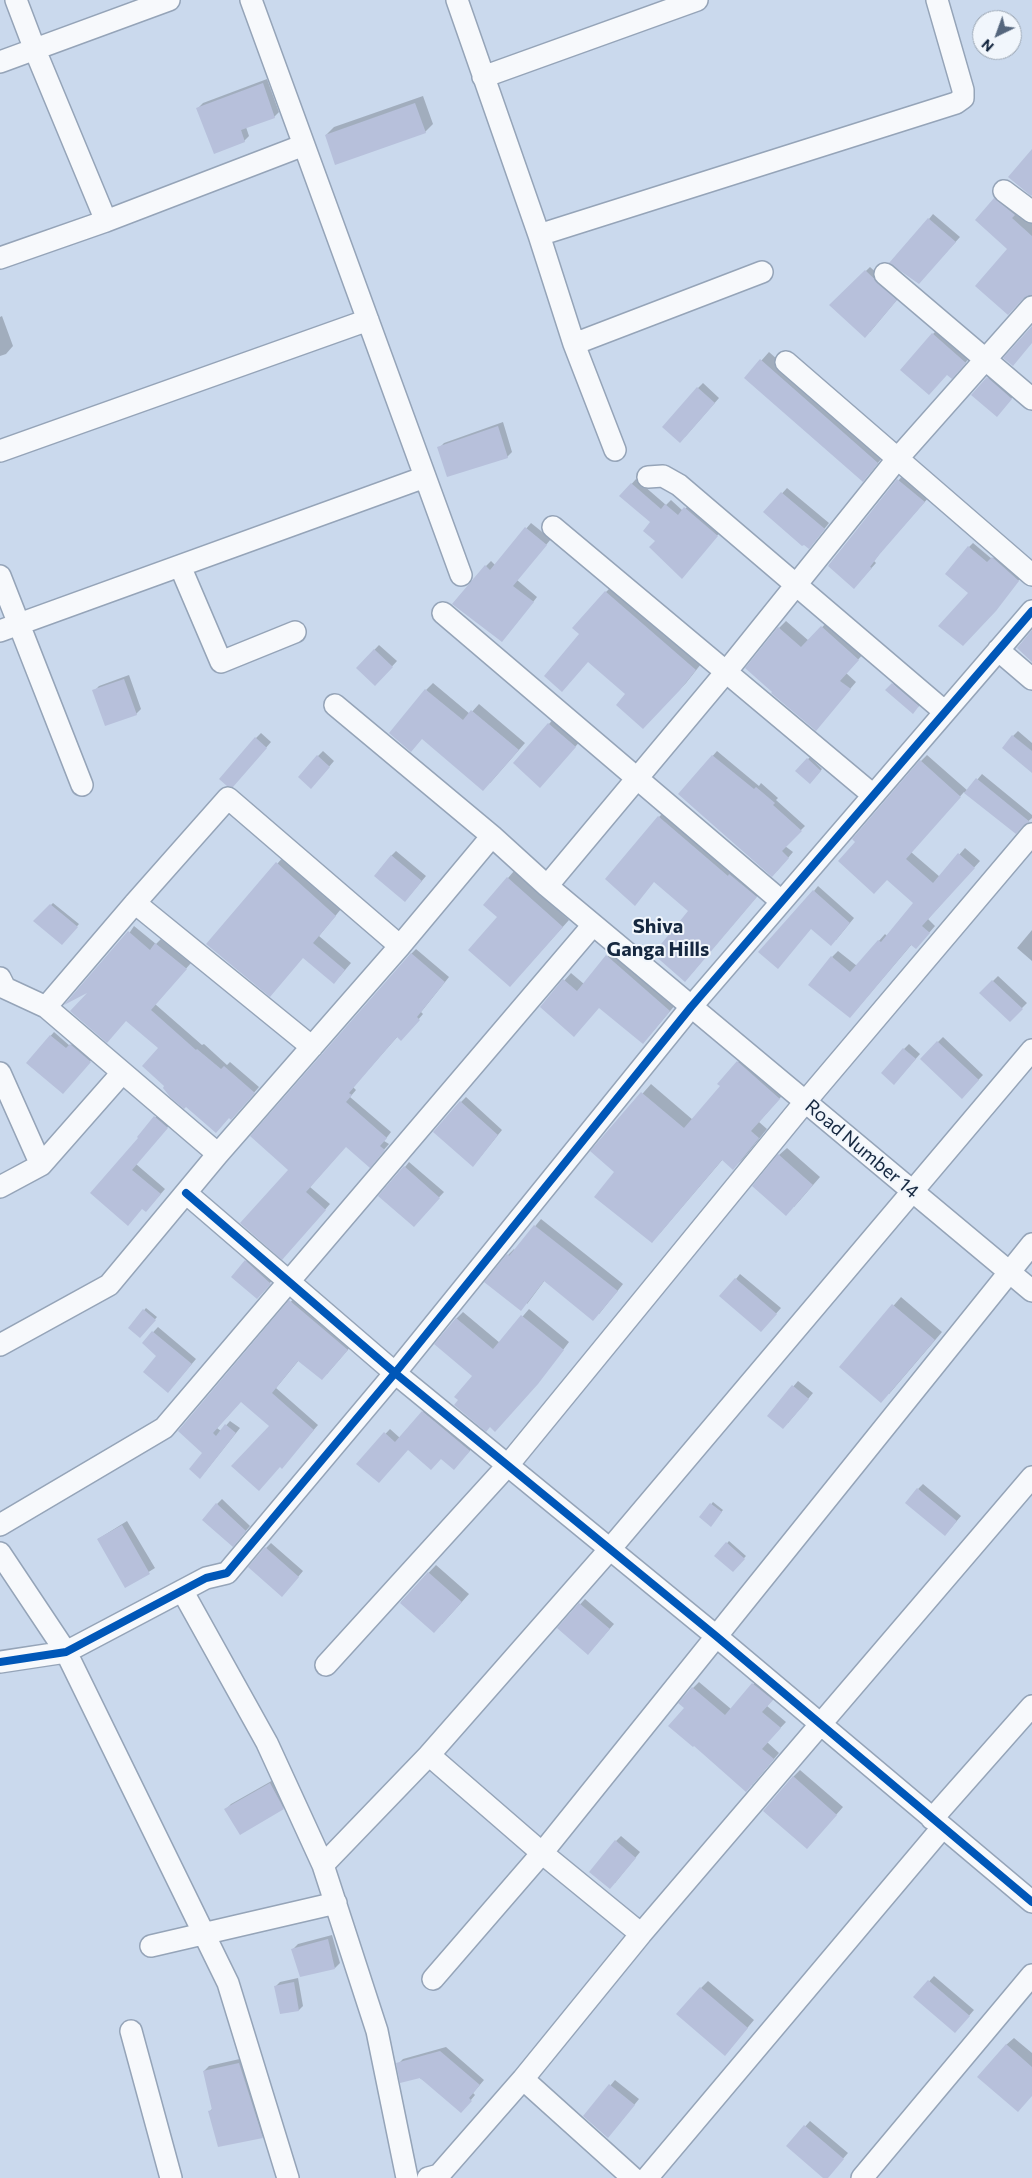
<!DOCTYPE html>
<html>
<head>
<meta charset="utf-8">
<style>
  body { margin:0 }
  #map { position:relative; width:1032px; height:2178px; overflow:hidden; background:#cad9ed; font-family:Commissioner,sans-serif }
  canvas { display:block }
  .north { position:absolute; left:972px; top:10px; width:50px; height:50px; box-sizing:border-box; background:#f1f6fc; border:1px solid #99a4b1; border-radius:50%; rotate:222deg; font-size:14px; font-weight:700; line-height:20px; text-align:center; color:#162840 }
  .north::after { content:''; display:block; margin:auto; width:18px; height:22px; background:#55667d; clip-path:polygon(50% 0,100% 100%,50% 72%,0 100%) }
</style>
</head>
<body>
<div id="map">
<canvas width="1032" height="2178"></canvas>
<div class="north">N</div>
</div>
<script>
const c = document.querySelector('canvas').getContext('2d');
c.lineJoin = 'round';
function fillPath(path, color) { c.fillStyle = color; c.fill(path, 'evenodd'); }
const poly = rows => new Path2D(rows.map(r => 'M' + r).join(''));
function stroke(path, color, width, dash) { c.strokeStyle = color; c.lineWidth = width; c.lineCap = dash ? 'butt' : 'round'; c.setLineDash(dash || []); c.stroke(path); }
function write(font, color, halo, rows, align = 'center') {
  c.font = font + ' Commissioner,sans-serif'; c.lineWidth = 4; c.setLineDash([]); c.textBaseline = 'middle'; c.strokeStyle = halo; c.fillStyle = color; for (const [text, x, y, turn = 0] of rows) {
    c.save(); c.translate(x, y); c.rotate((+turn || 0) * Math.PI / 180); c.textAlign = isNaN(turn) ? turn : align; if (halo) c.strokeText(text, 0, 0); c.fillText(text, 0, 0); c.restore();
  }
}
fillPath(poly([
  [267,79,279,112,274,117,246,127,249,136,244,141,198,108,203,103],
  [423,96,433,124,425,132,326,135,334,127],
  [999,196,1032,219,1032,265,1009,249,976,220],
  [933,214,960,237,924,277,929,219],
  [870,267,901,295,870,332,831,305],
  [2,316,13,346,6,354,0,356,0,317],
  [941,326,973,354,959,370,947,374,933,334],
  [769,352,885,454,870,473,746,378],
  [992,373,1016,393,1001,411,988,378],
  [703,383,719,398,685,437,698,388],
  [503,422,512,452,507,457,439,448,444,443],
  [903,475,929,497,884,548,874,561,876,563,859,582,829,565],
  [636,479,666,505,671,500,683,511,690,504,721,531,686,572,657,541,652,522,621,496],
  [787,488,829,523,813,543,765,512],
  [531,523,551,539,517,580,537,597,507,635,486,566,491,561,495,565],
  [973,543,992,559,997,554,1022,576,999,605,970,593,969,547],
  [612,586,701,664,686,683,643,727,627,694,581,634,606,592],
  [829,620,865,652,846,673,856,682,822,722,779,628,786,621,809,641],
  [379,645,397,661,375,685,357,668],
  [129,675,141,709,136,714,94,691,99,686],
  [897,679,923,701,918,707,893,684],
  [433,683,470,714,479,704,525,743,490,783,426,690],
  [556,716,582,739,548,778,549,724],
  [1018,731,1032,743,1032,771,1013,736],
  [261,733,271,742,238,780,256,738],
  [323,751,334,761,316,782,318,756],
  [717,751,759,786,761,783,778,798,776,800,805,826,785,846,793,852,777,871,680,794],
  [927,755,968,791,982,774,1032,815,1032,818,1016,832,964,792,911,852,940,877,965,848,980,861,928,919,935,926,922,941,912,944,856,1010,832,957,838,951,857,966,885,934,887,936,915,903,887,878,921,761],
  [810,757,822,769,810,783,797,771],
  [666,810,763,889,692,973,690,911,659,817],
  [396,851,426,876,410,895,391,856],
  [284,856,341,909,319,936,351,963,340,976,304,957,208,944],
  [514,871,569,920,516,979,499,917,485,905],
  [818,886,854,918,836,940,814,891],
  [53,903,79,924,62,943,35,921],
  [134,926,156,944,161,939,191,963,155,1004,202,1045,204,1044,227,1065,230,1062,259,1087,236,1113,229,1117,160,1048,92,989],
  [1032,930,1032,961,1017,948],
  [416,949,449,977,421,1012,423,1014,406,1034,398,1036,353,1087,356,1090,350,1097,391,1132,384,1141,389,1144,374,1161,346,1146,310,1187,330,1204,287,1253,290,1170,411,954],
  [614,949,676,1004,649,1036,599,1007,541,1007,571,973,584,984],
  [998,976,1027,1003,1010,1020,981,993],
  [54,1032,70,1046,74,1042,93,1058,66,1089,27,1063],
  [943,1037,983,1075,962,1097,921,1059],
  [909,1044,920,1054,899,1078,904,1049],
  [746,1053,787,1090,759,1122,767,1129,742,1160,733,1168,723,1159,660,1233,616,1171,592,1151,651,1084,693,1120,722,1086,719,1084],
  [466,1097,502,1130,473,1166,461,1102],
  [160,1112,172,1122,136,1164,165,1189,151,1205,92,1192,140,1138,139,1137],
  [787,1148,820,1177,794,1207,779,1155],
  [409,1162,444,1192,413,1225,405,1167],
  [541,1219,623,1284,599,1314,545,1280,527,1304,508,1255,514,1249,515,1251],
  [251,1256,274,1278,262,1293,246,1261],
  [740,1274,781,1308,766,1325,736,1279],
  [295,1297,352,1345,327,1374,299,1360,276,1388,318,1425,286,1462,271,1426,242,1400,217,1428,221,1431,230,1421,240,1428,205,1472,204,1452,179,1431],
  [901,1297,942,1332,889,1394,841,1367],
  [146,1308,157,1317,140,1336,130,1327],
  [529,1309,569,1342,544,1375,474,1376,456,1319,463,1312,500,1343],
  [158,1327,196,1359,173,1386,158,1355,143,1343],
  [798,1381,813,1393,788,1423,769,1415],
  [427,1407,474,1446,458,1464,408,1449,358,1463,390,1429,400,1438],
  [923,1484,961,1516,950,1529,918,1489],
  [222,1499,250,1526,238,1540,217,1504],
  [713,1502,723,1510,712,1523,701,1517],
  [127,1521,155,1568,126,1586,98,1539],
  [729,1541,746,1556,733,1570,716,1556],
  [271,1543,303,1571,287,1590,266,1548],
  [436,1565,469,1594,442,1624,401,1602],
  [585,1599,614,1624,593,1648,559,1628],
  [759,1678,778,1694,767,1706,786,1722,767,1742,779,1753,752,1785,694,1744,686,1708,693,1688,699,1682,731,1709],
  [800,1770,843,1807,813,1841,793,1777],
  [275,1779,288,1803,283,1808,226,1809,231,1804],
  [621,1836,640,1852,615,1883,616,1841],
  [332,1935,340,1963,335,1968,293,1949,298,1944],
  [934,1976,974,2010,960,2026,915,1997],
  [298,1978,303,2006,299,2010,281,2013,276,1986,280,1982],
  [708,1981,754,2020,732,2046,701,1988],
  [1014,2038,1032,2053,1032,2095,1006,2045],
  [446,2047,484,2080,473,2093,475,2095,465,2107,398,2064,403,2059],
  [244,2058,267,2132,262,2137,209,2112,213,2108,204,2071,209,2066],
  [615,2080,639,2099,613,2131,585,2116],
  [810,2121,848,2153,826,2178,788,2146]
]), '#0003');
fillPath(poly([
  [263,83,275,118,241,130,245,142,214,154,196,108],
  [415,103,426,133,335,165,325,135],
  [1032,149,1032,195,1031,196,1008,177],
  [994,198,1015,215,1012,218,1032,236,1032,295,1023,299,1008,315,975,286,1007,249,975,220],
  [928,218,956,242,919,284,889,263],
  [865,270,897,300,865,338,829,305],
  [1032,326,1032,343,1013,366,1003,358],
  [932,333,966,363,952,379,947,375,929,395,900,370],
  [760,359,878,463,863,482,744,378],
  [987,377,1012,399,997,417,971,395],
  [697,387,715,403,680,443,662,427],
  [498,426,508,458,447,477,437,447],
  [897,479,925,502,879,555,870,567,872,568,854,589,828,566],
  [631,483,661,509,665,504,678,515,684,507,718,536,682,579,649,547,655,541,643,531,650,522,619,496],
  [781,492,825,529,809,549,804,545,802,546,763,512],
  [525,527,547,545,513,586,534,602,502,642,452,604,485,565,490,570],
  [968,546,987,562,992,557,1019,581,996,611,963,646,938,626,968,593,945,574],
  [605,591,696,670,680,690,643,729,616,705,625,694,588,662,562,692,544,676,579,634,572,628],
  [821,626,859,660,840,681,851,689,816,731,771,693,772,692,745,668,778,627,801,647],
  [1032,630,1032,662,1017,648],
  [374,649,393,667,375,686,356,668],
  [124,679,137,715,105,726,92,690],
  [892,683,919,706,913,714,885,690],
  [425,689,463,720,471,710,519,750,483,791,422,739,411,752,389,733],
  [548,723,576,747,540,788,513,763],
  [1012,735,1032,751,1032,773,1002,748],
  [255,737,267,748,233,787,227,786,219,779],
  [317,755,330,767,311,789,298,777],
  [712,755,754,789,756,787,775,803,773,805,802,831,782,851,789,858,772,877,678,794],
  [807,758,821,771,810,784,795,771],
  [920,760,961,797,906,859,933,883,958,853,975,868,922,926,930,933,916,949,911,945,850,1018,808,985,831,956,850,972,878,940,881,942,913,903,887,880,874,894,838,861,855,842,852,839],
  [976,778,1030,822,1023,826,1016,834,964,793],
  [658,816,728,876,729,874,757,897,685,982,653,954,688,911,654,882,635,906,605,879],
  [391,855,422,881,405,902,374,876],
  [276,862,336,916,313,943,345,970,334,984,303,958,270,997,206,944],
  [507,877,563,927,510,987,468,950,497,917,483,905],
  [813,890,850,923,831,946,811,929,778,969,758,952],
  [50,904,78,927,62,945,33,921],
  [128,931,150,950,155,943,187,969,151,1010,196,1050,197,1049,221,1069,224,1066,255,1093,231,1120,229,1118,216,1133,186,1107,184,1109,170,1097,163,1088,164,1086,142,1066,158,1048,126,1021,107,1043,70,1011,87,993,64,1005],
  [411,953,445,982,417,1017,420,1020,401,1041,397,1037,349,1093,352,1095,346,1102,387,1138,380,1146,385,1150,370,1168,346,1147,306,1192,326,1210,282,1260,240,1223,288,1170,250,1136],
  [606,955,670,1011,643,1044,599,1008,574,1037,540,1007,563,979,577,991],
  [992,980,1023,1009,1010,1022,979,993],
  [50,1035,66,1048,70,1044,91,1062,63,1094,26,1063],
  [937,1041,979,1080,962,1099,920,1059],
  [903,1048,916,1059,894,1085,881,1073],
  [737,1061,780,1099,751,1131,759,1138,733,1170,722,1160,652,1243,594,1197,614,1172,590,1151,641,1092,684,1128,720,1086,717,1084],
  [460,1101,498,1135,473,1167,433,1132],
  [154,1116,168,1128,132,1170,161,1194,146,1212,142,1209,128,1226,90,1193,138,1138,137,1137],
  [778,1154,813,1185,786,1216,752,1186],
  [404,1166,440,1198,414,1227,378,1196],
  [534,1225,618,1291,593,1321,544,1281,521,1311,484,1282,507,1254,509,1256],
  [245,1260,271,1284,257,1299,231,1277],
  [735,1278,777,1314,761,1332,719,1296],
  [289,1300,348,1350,322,1380,298,1361,272,1393,314,1430,282,1469,280,1467,259,1491,231,1466,269,1426,241,1402,213,1433,216,1436,225,1424,236,1433,200,1479,189,1469,202,1453,178,1431],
  [892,1304,935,1340,881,1403,839,1367],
  [143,1309,156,1320,140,1338,128,1328],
  [521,1315,564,1350,538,1384,495,1432,490,1427,486,1432,454,1405,458,1400,454,1397,472,1376,434,1344,456,1318,493,1349],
  [152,1331,192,1364,168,1393,143,1372,156,1356,142,1343],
  [792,1385,809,1399,783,1429,767,1416],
  [422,1411,470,1451,454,1470,441,1459,431,1470,408,1450,379,1483,356,1464,384,1432,395,1442],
  [917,1488,957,1521,945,1536,905,1503],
  [216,1503,246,1531,233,1547,202,1520],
  [710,1503,722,1512,711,1527,699,1517],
  [122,1525,150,1574,125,1588,97,1539],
  [726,1542,745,1559,733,1572,714,1556],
  [265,1547,299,1577,282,1597,248,1567],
  [428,1572,462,1602,434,1633,400,1603],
  [579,1603,610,1629,588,1655,557,1628],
  [752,1683,773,1700,762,1712,781,1728,762,1749,774,1759,746,1792,694,1746,693,1747,668,1726,684,1708,678,1703,692,1687,725,1715],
  [793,1776,837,1815,807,1849,763,1811],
  [270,1783,284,1809,240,1835,224,1809],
  [615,1840,636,1858,610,1889,589,1872],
  [328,1939,335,1969,300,1977,291,1949],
  [928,1980,970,2016,955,2033,913,1997],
  [294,1982,299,2011,280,2014,274,1986],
  [700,1987,748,2028,725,2056,676,2014],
  [1006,2044,1032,2067,1032,2096,1018,2112,977,2077],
  [440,2051,480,2085,469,2098,472,2101,461,2113,420,2078,400,2083,396,2063],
  [239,2063,263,2138,218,2147,208,2111,212,2110,203,2071],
  [609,2084,635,2105,608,2138,583,2116],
  [804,2125,844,2159,828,2178,823,2178,786,2146]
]), '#b7c0db');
const street = poly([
  [251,0,461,575],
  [457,0,539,235,574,344,615,450],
  [0,62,169,0],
  [483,77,697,0],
  [1004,191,1032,212],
  [106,221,304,145],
  [539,235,956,103,963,98,963,90,937,0],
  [0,258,106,221,35,50,16,0],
  [885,274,1032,399],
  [574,344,762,272],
  [786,362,1032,575],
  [0,451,368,320],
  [648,477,663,476,679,485,945,712],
  [553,527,873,795],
  [180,566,221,662,295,632],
  [0,576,82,785],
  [443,613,781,901],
  [0,631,425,477],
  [998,650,1032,679],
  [335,705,492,836,547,886,1032,1291],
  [547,886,726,672,898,458,1032,307],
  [135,903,312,1047],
  [0,978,5,988,46,1007,218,1154],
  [46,1007,135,903,228,798,400,946],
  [0,1073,41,1165],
  [0,1187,41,1165,122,1073],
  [186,1193,395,1373,716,1636,1032,1902],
  [0,1345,109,1285,218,1154,400,946,492,836],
  [0,1525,164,1428,593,925],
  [0,1553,66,1652,228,1983,288,2178],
  [183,1592,267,1743,323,1865,377,2031,407,2178],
  [0,1662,66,1652,206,1578,227,1573,395,1373,691,1007,1032,611],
  [326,1665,508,1465,805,1102,1032,834],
  [429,1755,542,1853,641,1934],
  [932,1819,1032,1706],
  [323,1865,429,1755,610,1549,1032,1050],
  [151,1946,336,1903],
  [433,1979,542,1853,1032,1244],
  [131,2031,171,2178],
  [523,2079,633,2178],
  [428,2178,439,2175,523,2079,641,1934,1032,1477],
  [647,2178,942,1828],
  [862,2178,1032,1975]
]);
stroke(street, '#95a4b8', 24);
stroke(street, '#f7f9fc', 21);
stroke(poly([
  [186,1193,395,1373,716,1636,1032,1902],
  [0,1662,66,1652,206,1578,227,1573,395,1373,691,1007,1032,611]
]), '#0057b8', 8);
write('19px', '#162840', '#f1f6fc', [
  ["Road Number 14",862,1149,40]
]);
write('bold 20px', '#162840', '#f1f6fc', [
  ["Shiva",658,926],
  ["Ganga Hills",658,949]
]);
</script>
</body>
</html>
